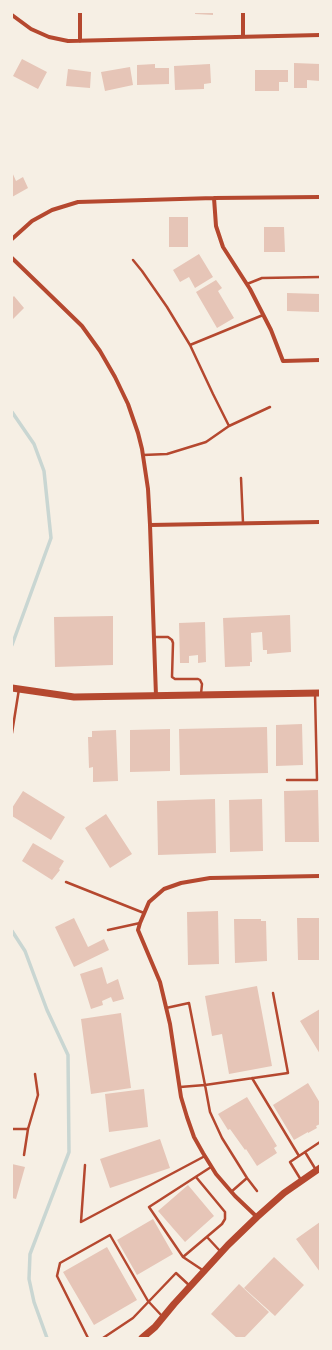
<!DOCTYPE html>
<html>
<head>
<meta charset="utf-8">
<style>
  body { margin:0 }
  #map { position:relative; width:332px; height:1350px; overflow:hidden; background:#f6efe4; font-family:"IBM Plex Sans",sans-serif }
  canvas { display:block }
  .frame { position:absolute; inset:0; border:13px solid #f6efe4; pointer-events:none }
</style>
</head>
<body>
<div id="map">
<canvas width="332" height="1350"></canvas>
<div class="frame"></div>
</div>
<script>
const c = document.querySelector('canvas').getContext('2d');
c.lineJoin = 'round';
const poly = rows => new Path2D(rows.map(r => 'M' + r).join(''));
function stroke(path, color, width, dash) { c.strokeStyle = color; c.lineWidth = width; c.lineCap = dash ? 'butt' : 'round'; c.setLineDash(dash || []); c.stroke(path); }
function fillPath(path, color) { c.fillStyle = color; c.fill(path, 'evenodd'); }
stroke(poly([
  [12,412,34,444,44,471,51,538,12,645],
  [12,931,25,951,47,1010,68,1055,69,1152,30,1254,29,1279,34,1302,47,1338]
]), '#c9d6d2', 3.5);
fillPath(poly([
  [195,12,213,12,213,15,195,14],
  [22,59,47,72,38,89,13,76],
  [294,63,320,64,320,81,307,80,307,88,294,88],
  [155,64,155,68,169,68,169,84,137,85,137,65],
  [210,64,211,83,204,84,204,89,175,90,174,66],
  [130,67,133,85,105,91,101,72],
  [68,69,91,72,90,88,66,86],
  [255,70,288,70,288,82,279,82,279,91,255,91],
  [12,172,16,181,23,177,28,188,12,197],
  [169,217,188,217,188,247,169,247],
  [264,227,284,227,285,252,264,252],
  [199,254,213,277,195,288,189,277,180,282,173,270],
  [216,280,222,288,218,291,234,318,217,328,196,292],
  [287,293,320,294,319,312,287,311],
  [14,296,24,308,12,320,12,298],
  [290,615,291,652,267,654,267,650,263,650,262,632,251,633,252,662,250,662,250,666,225,667,223,618],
  [113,616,113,665,55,667,54,617],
  [205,622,206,662,198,663,198,655,189,656,189,663,180,663,179,623],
  [302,724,303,765,276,766,276,725],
  [267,727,268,773,180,775,179,729],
  [170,729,170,771,130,772,130,730],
  [116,730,118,781,93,782,93,767,89,768,88,737,92,737,92,731],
  [318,790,319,842,285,842,284,791],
  [23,791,65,817,51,840,12,816,12,808],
  [215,799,216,853,158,855,157,801],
  [262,799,263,851,230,852,229,800],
  [106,814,132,854,110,868,85,828],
  [33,843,64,861,59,869,60,870,52,880,22,861],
  [218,911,219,964,188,965,187,912],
  [74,918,88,947,104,939,109,950,74,967,55,927],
  [297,918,320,918,320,960,298,960],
  [234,919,261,919,261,921,266,921,267,961,235,963],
  [102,967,107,984,118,979,124,999,113,1002,111,997,102,1001,103,1005,91,1009,80,974],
  [257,986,272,1066,229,1074,222,1034,212,1036,205,996],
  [320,1009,320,1054,300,1021],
  [121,1013,131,1088,91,1094,81,1019],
  [308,1083,320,1103,320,1124,316,1126,317,1128,308,1133,308,1132,294,1140,273,1105],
  [144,1089,148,1127,109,1132,105,1094],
  [247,1097,277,1146,274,1148,277,1153,257,1166,246,1149,245,1150,230,1129,228,1130,218,1114],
  [160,1139,170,1168,110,1188,100,1159],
  [12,1164,25,1167,16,1199,12,1198],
  [188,1185,214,1216,185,1242,158,1211],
  [153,1219,173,1254,137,1275,117,1240],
  [320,1222,320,1272,296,1239],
  [107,1247,137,1300,94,1325,63,1272],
  [274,1257,304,1285,275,1316,244,1288],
  [239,1284,269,1312,244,1338,237,1338,211,1314]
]), '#e6c5b7');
stroke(poly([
  [133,260,142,271,167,307,190,345],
  [247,284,262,278,320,277],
  [229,426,270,407],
  [143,455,167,454,206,442,229,426,213,394,190,345,263,315],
  [241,478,243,523],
  [154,637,168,637,172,640,173,643,172,677,175,679,198,679,200,680,202,684,201,694],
  [12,733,19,689],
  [287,780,317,780,315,693],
  [66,882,144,913],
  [108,930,140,923],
  [166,1008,189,1003,205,1085,180,1087],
  [252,1078,299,1156],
  [12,1129,27,1129],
  [305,1152,316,1170],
  [24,1155,28,1129,38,1095,35,1074],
  [85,1165,81,1222,205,1156],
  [247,1178,222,1138,210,1112,205,1085,288,1073,273,993],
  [301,1180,290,1162,320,1142],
  [231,1192,247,1178,257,1191],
  [207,1237,220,1251],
  [183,1257,222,1224,225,1219,225,1212,196,1177],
  [204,1271,183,1257,149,1207,211,1167],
  [88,1338,57,1276,60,1263,110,1235,148,1301,162,1316],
  [103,1338,133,1318,176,1273,190,1286]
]), '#b5482f', 2.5);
stroke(poly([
  [80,12,80,41],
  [12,15,31,29,49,37,68,41,320,35],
  [243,37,243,12],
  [214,198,216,226,223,247,250,289,271,330,283,361,320,360],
  [12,239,32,221,52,210,78,202,214,198,320,197],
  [12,258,82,326,100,351,115,377,128,404,138,433,142,449,148,489,150,525,156,696],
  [150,525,320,522],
  [257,1217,235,1196,216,1174,203,1153,194,1137,187,1117,181,1097,170,1024,160,982,138,930,140,923,149,902,164,889,181,883,210,878,320,876]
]), '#b5482f', 4);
stroke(poly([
  [12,688,74,697,320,693],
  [142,1338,155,1327,174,1304,228,1245,257,1217,284,1193,320,1168]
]), '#b5482f', 7);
</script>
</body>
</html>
